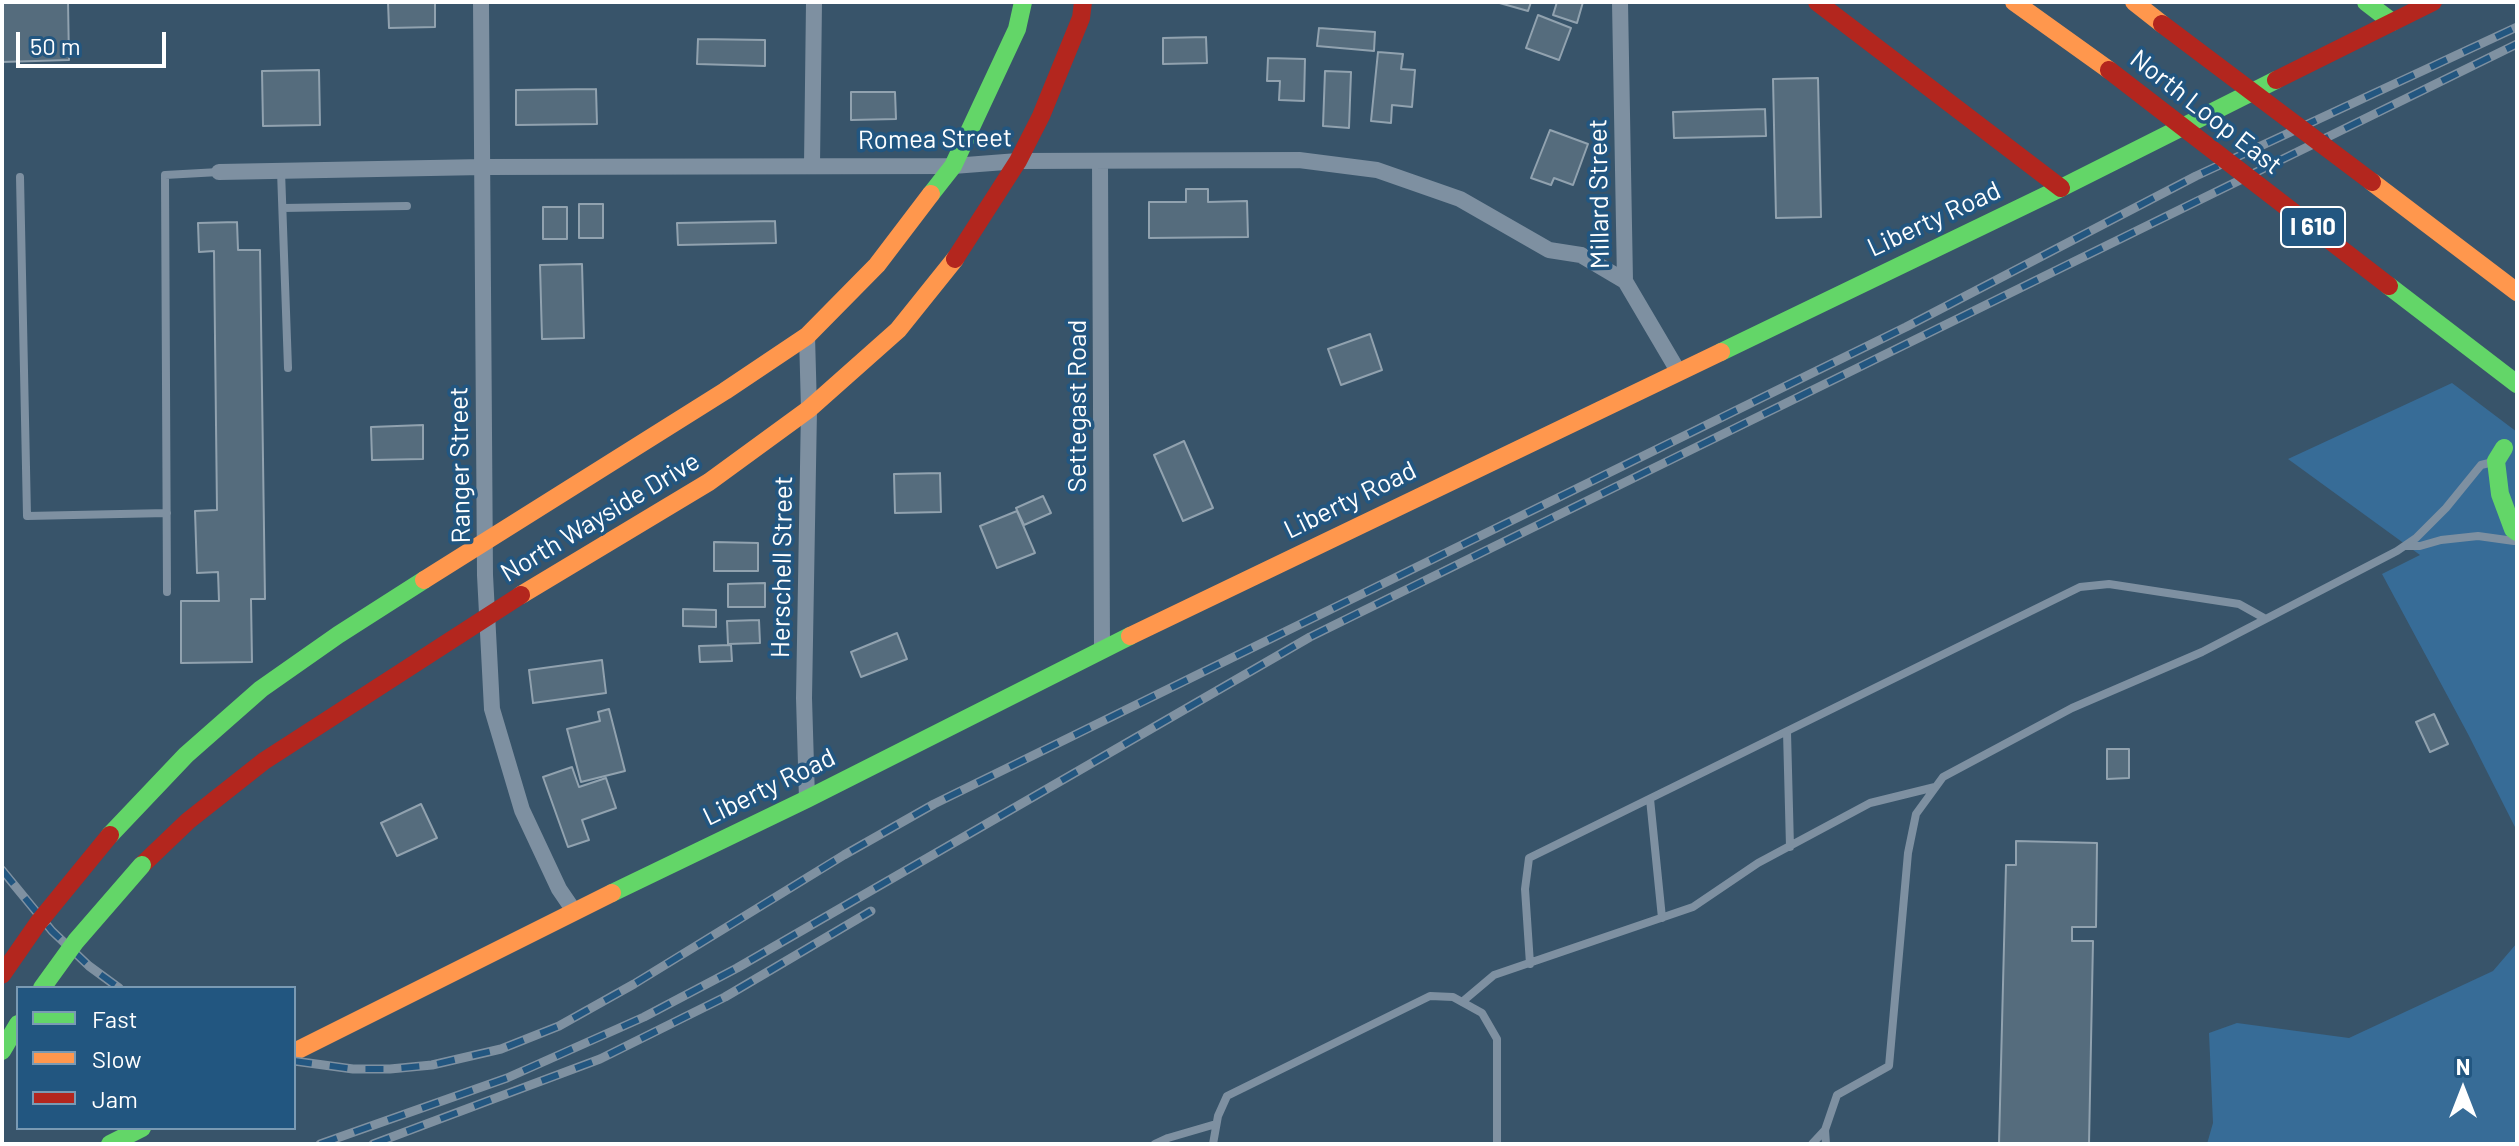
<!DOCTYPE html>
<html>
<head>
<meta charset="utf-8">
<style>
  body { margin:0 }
  #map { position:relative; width:2519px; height:1146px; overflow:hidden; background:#38546a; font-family:Barlow,sans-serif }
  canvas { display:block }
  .frame { position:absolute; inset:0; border:4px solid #fff; pointer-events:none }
  .legend { position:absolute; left:16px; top:986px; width:280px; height:144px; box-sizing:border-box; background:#225680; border:2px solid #7a9ab3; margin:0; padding:10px 14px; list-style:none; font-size:24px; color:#fff }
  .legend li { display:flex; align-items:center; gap:16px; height:40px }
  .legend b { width:40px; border:2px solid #7a9ab3 }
  .north { position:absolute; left:2423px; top:1050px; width:80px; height:80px; -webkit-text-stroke:6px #225680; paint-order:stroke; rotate:0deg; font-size:22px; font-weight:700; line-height:32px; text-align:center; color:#fff }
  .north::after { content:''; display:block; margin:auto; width:28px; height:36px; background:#fff; clip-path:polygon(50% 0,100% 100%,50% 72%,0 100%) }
  .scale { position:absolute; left:16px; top:32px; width:150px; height:36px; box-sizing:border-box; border:4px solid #fff; border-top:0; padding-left:10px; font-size:24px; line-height:28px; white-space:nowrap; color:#fff; -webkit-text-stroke:6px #225680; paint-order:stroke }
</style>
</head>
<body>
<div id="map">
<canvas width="2519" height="1146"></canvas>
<div class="frame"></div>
<ul class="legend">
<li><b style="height:10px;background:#63d668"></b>Fast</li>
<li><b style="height:10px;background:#ff974d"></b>Slow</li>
<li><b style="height:10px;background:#b3261e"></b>Jam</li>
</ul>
<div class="north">N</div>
<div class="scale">50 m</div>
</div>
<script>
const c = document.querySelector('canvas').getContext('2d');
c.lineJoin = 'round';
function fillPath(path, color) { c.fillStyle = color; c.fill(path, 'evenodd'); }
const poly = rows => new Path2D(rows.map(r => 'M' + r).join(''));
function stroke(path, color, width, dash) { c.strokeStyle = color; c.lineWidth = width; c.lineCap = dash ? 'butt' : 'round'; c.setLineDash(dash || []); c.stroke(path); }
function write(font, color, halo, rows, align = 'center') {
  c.font = font + ' Barlow,sans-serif'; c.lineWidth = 7; c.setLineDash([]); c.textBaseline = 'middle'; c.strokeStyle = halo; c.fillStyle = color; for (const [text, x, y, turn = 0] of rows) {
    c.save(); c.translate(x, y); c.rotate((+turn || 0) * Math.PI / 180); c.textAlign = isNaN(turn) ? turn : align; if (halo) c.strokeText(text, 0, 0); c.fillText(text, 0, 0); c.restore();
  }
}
fillPath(poly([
  [2452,383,2517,432,2517,831,2468,734,2382,574,2420,555,2288,459],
  [2517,943,2517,1144,2207,1144,2213,1123,2209,1033,2237,1023,2349,1038,2493,971]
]), '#376c97');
const building = poly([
  [2,2,68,2,69,60,2,62,2,2],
  [388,2,435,2,435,27,389,28,388,2],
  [1496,2,1531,2,1528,11,1496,2],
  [1557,2,1583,2,1577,23,1553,15,1557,2],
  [1538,15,1571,28,1559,60,1526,48,1538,15],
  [1319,28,1375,32,1374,51,1317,46,1319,28],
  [1206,37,1207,63,1163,64,1163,38,1206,37],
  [698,39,765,40,765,66,697,64,698,39],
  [1378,52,1403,54,1401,69,1415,70,1412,107,1392,105,1391,123,1371,121,1378,52],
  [1268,58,1305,59,1304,101,1279,100,1280,81,1267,81,1268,58],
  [319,70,320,125,263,126,262,71,319,70],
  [1325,71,1351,72,1349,128,1323,126,1325,71],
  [1818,78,1821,217,1776,218,1773,79,1818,78],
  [596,89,597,124,516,125,516,90,596,89],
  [851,92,895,92,896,119,851,120,851,92],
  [1765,109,1766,136,1674,138,1673,112,1765,109],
  [1550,130,1588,144,1573,185,1554,178,1551,185,1531,178,1550,130],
  [1186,189,1208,189,1208,202,1247,201,1248,237,1149,238,1149,202,1186,202,1186,189],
  [579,204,603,204,603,238,579,238,579,204],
  [543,207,567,207,567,239,543,239,543,207],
  [775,221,776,243,678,245,677,223,775,221],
  [237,222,238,250,260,250,265,599,251,599,252,662,181,663,181,601,219,601,218,572,197,573,195,511,217,510,214,251,199,252,198,223,237,222],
  [582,264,584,338,542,339,540,265,582,264],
  [1370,334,1382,370,1341,385,1328,349,1370,334],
  [423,425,423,459,372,460,371,427,423,425],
  [1184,441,1213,508,1183,521,1154,455,1184,441],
  [940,473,941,512,895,513,894,474,940,473],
  [1043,496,1051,513,1024,525,1016,508,1043,496],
  [1017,511,1035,553,997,568,980,526,1017,511],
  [714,542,758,543,758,571,714,571,714,542],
  [765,583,765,607,728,607,728,584,765,583],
  [683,609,716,610,716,627,683,626,683,609],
  [759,620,760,643,728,644,727,621,759,620],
  [897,633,907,659,861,677,851,652,897,633],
  [731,645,732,661,700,662,699,646,731,645],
  [602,660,606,693,533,703,529,670,602,660],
  [609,709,625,771,581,782,567,729,600,721,598,712,609,709],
  [2434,714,2448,744,2430,752,2416,722,2434,714],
  [2107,749,2129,749,2129,778,2107,779,2107,749],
  [572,767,579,787,606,778,616,808,582,820,589,840,568,847,543,777,572,767],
  [421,804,437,838,397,856,381,823,421,804],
  [2016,841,2097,843,2096,927,2072,927,2072,941,2093,941,2089,1144,1999,1144,2006,865,2016,865,2016,841]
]);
fillPath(building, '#556c7d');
stroke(building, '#91a2af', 2);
stroke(poly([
  [281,171,288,368],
  [20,177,27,516,167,513],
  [283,208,407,206],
  [2405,546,2420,546,2441,540,2478,536,2514,541],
  [167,592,165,175,219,172],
  [1787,732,1790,847],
  [1650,799,1662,918],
  [1530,964,1525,889,1529,858,2080,587,2109,584,2239,604,2264,618],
  [1462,1002,1494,975,1693,907,1758,863,1870,803,1935,787],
  [1155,1144,1168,1138,1216,1124],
  [1213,1144,1218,1116,1227,1096,1430,996,1453,997,1482,1013,1497,1039,1497,1144],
  [1812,1144,1825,1130],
  [1826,1144,1825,1130,1837,1095,1889,1066,1908,853,1916,814,1943,777,2072,708,2202,652,2397,551,2416,538,2446,508,2481,465,2489,463]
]), '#7e90a1', 8);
stroke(poly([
  [481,2,485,575,492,709,522,810,559,889,574,911],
  [1620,2,1625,281,1678,371],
  [1100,162,1102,649],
  [812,165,814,2],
  [219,172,483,167,953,166,1018,161,1299,160,1377,170,1460,199,1549,250,1581,255,1625,281],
  [807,799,804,698,809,409,807,336]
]), '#7e90a1', 16);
stroke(poly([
  [2366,2,2392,22],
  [931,194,953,166,1017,29,1023,2],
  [1721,352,2061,188,2276,80],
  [2504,448,2496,461,2500,494,2513,529,2517,532],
  [110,835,186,755,261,689,338,635,424,580],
  [612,893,807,799,1130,636],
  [2,1051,18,1024],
  [110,1144,142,1128]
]), '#63d668', 18);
stroke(poly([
  [2014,2,2109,70],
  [2134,2,2162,24],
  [424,580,725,391,807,336,877,265,931,194],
  [521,595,709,482,809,409,898,330,955,259],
  [1130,636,1721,352],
  [294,1052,612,893]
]), '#ff974d', 18);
stroke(poly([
  [1817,2,2061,188],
  [2276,80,2433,2],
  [955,259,1018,161,1041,116,1081,18,1083,2],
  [142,865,188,821,264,761,521,595]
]), '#b3261e', 18);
const rail = poly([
  [2,870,52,931,89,966,119,988],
  [294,1061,353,1069,390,1069,432,1065,501,1049,559,1026,634,984,844,855,934,804,1906,327,2196,176,2517,27],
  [320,1144,507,1078,644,1017,737,968,1310,637,2517,44],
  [373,1144,600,1059,725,997,871,911]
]);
stroke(rail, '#7f91a1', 9);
stroke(rail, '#225680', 6, [18]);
stroke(poly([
  [2389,286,2517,384],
  [42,988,76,941,142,865]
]), '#63d668', 18);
stroke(poly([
  [2372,182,2517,292]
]), '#ff974d', 18);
stroke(poly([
  [2162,24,2372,182],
  [2109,70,2389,286],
  [2,975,38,923,110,835]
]), '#b3261e', 18);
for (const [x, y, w] of [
  [2313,227,64]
]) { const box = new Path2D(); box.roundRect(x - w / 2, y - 20, w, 40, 6); c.fillStyle = '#225680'; c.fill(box); stroke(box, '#fff', 2); }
write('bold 24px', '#fff', null, [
  ["I 610",2313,227]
]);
write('26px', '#fff', '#225680', [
  ["North Loop East",2206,112,38],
  ["Romea Street",935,139,-1],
  ["Millard Street",1599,194,-91],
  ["Liberty Road",1934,219,-25],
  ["Settegast Road",1077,406,-90],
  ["Ranger Street",460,465,-91],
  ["Liberty Road",1350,500,-26],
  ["North Wayside Drive",600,517,-31],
  ["Herschell Street",782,567,-89],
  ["Liberty Road",769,787,-26]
]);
</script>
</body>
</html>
